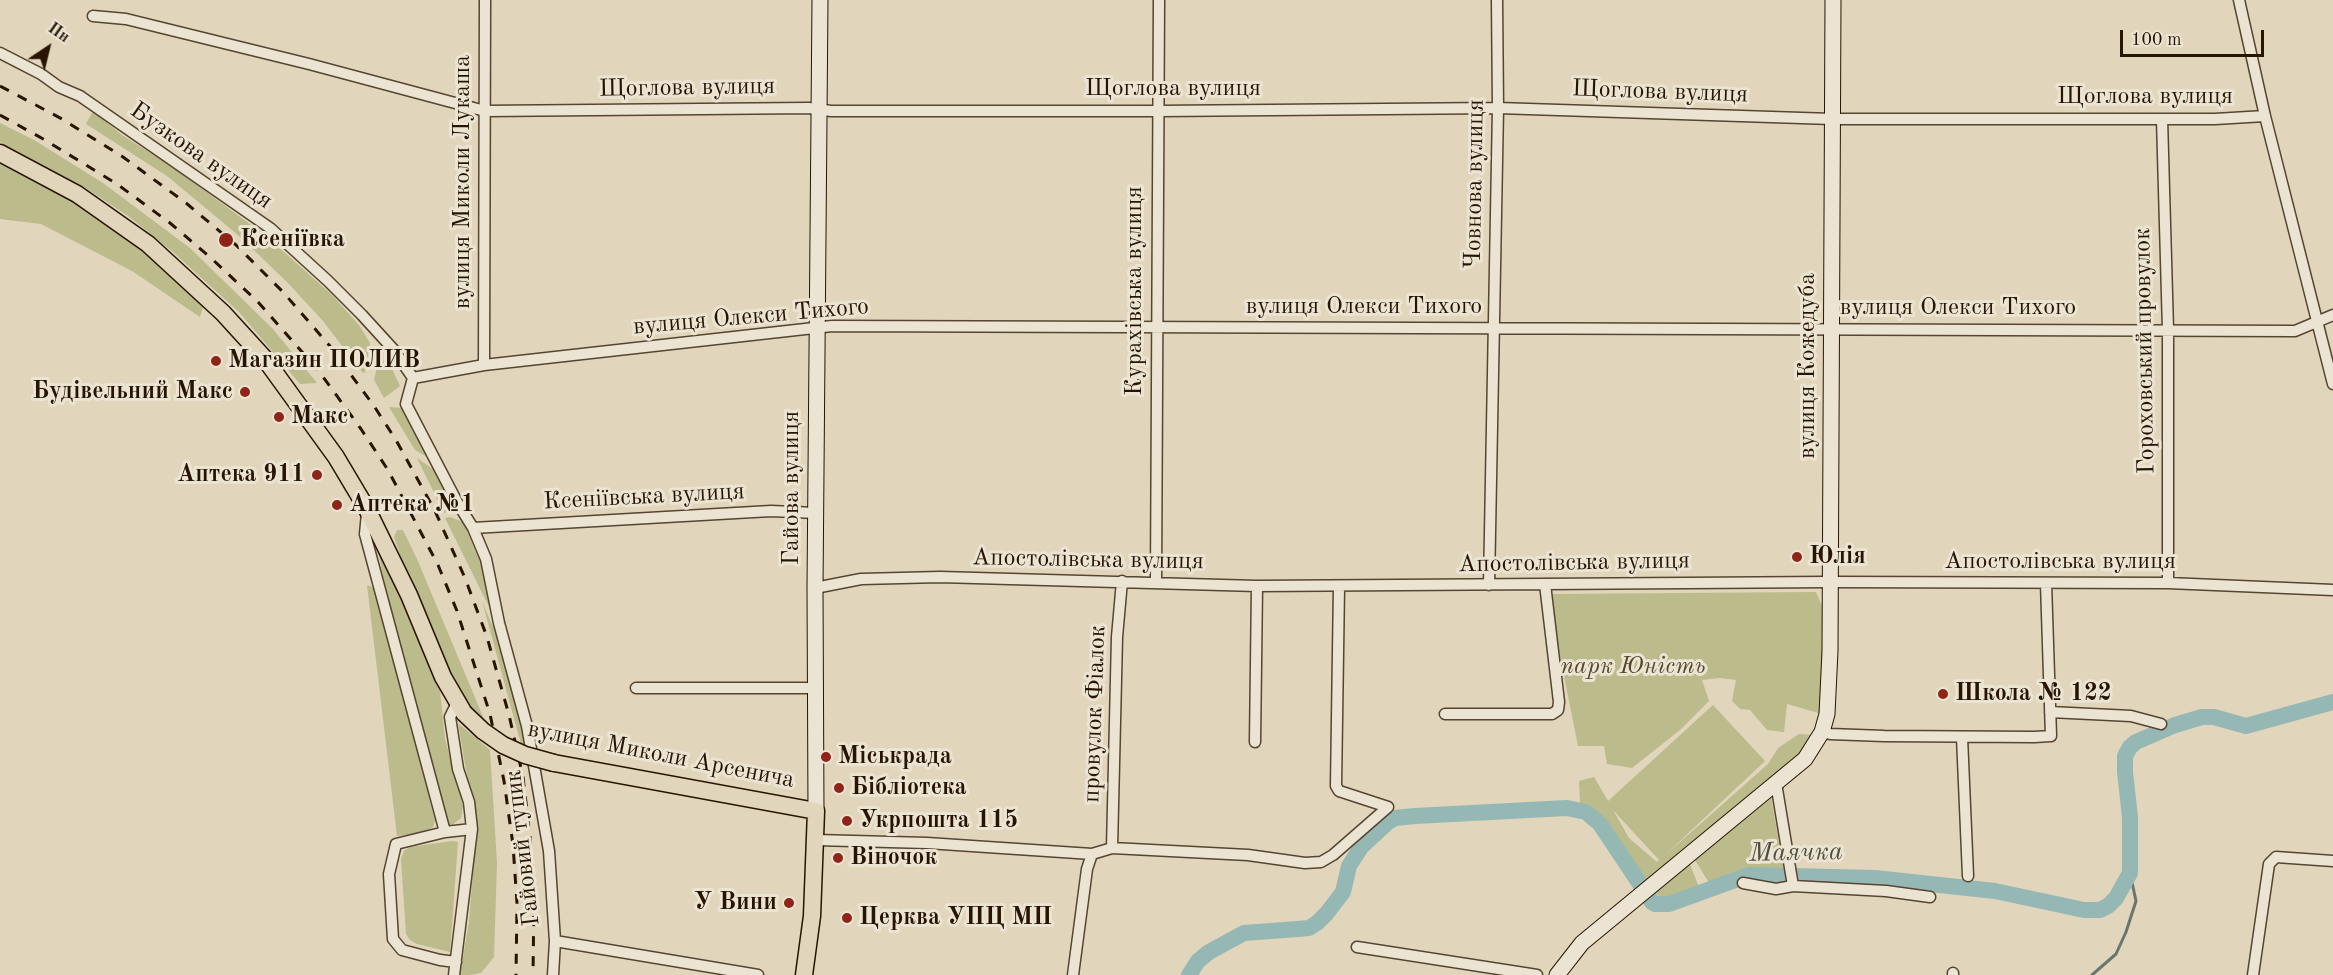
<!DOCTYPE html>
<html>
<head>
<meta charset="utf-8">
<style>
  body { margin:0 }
  #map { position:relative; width:2333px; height:975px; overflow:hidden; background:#e1d5bc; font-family:"Old Standard TT",serif }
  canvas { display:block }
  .north { position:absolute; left:18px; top:18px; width:60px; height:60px; -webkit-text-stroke:4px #ece4d3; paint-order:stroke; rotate:35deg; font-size:16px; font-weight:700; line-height:24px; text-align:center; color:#271502 }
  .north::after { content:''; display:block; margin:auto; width:21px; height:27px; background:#271502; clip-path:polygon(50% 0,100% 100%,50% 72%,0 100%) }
  .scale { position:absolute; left:2120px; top:30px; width:144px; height:27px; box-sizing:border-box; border:3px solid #271502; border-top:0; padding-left:8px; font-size:18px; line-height:21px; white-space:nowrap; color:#271502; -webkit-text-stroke:4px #ece4d3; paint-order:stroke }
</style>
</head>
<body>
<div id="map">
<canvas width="2333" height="975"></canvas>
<div class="north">Пн</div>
<div class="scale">100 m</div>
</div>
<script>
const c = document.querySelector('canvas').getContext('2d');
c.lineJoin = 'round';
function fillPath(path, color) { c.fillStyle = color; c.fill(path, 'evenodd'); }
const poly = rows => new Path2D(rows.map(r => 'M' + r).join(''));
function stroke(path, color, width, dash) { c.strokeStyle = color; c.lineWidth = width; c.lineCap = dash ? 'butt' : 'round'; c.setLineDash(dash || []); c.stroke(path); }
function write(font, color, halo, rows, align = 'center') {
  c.font = font + ' "Old Standard TT",serif'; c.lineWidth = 6; c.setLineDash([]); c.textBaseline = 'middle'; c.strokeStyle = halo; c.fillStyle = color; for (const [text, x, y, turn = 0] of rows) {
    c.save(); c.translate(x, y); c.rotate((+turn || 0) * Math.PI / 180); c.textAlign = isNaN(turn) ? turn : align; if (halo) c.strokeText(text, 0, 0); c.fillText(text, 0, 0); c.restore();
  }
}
fillPath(poly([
  [93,111,122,135,171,166,266,236,332,295,359,325,370,343,365,372,363,373,323,321,287,282,238,235,167,176,86,124],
  [0,123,34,140,103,183,190,248,273,329,317,383,300,384,239,312,173,252,128,216,81,185,0,142],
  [0,162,59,193,115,229,145,253,203,307,200,317,132,271,41,224,0,219],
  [388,360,400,386,384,398,374,380,378,362],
  [389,407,403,408,434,461,415,450],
  [417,458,436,471,461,516,451,511,444,513],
  [450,517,463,522,480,562,496,621,445,518],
  [397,530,403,530,417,559,484,719,470,707,458,691,404,566,394,537],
  [375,535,414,624,440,690,445,739,463,806,461,818,452,825,448,824,384,581],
  [367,585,375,588,435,821,433,827,425,832,397,836],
  [1816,592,1825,613,1822,714,1787,704,1784,732,1767,730,1750,710,1740,709,1732,701,1736,680,1720,678,1702,680,1709,701,1680,730,1632,768,1607,764,1604,746,1578,746,1558,646,1551,594],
  [482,601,500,644,529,748,521,744],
  [1713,705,1765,761,1663,857,1768,764,1778,748,1799,734,1814,735,1801,756,1646,881,1590,809,1580,803,1579,781,1594,777,1608,801],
  [1613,810,1659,860,1657,862,1629,838],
  [458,723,490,750,497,863,494,957,481,973,469,975,460,975,469,922,477,821,466,770],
  [1771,798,1784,870,1751,869,1711,886,1695,860],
  [452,841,458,842,450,952,417,944,410,940,406,934,401,859,404,851,410,847],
  [1690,864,1700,890,1660,898,1654,890]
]), '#bbbb8b');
stroke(poly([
  [2092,975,2116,954,2126,932,2136,901,2130,873]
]), '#69776d', 3);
stroke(poly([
  [1189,975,1198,961,1209,952,1244,933,1298,929,1309,928,1317,923,1327,913,1343,892,1349,866,1362,846,1388,822,1395,818,1415,816,1567,808,1586,812,1600,824,1652,902,1655,904,1669,904,1749,875,1875,878,1995,891,2084,910,2100,910,2108,906,2116,898,2130,873,2130,817,2125,772,2125,756,2130,747,2136,742,2175,725,2202,717,2214,717,2246,726,2333,702]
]), '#95b8b5', 16);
const street = poly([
  [2239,0,2265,116,2333,384],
  [93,16,126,19,309,64,485,111,809,108,831,111,1159,111,1498,108,1832,119,2215,119,2265,116],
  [0,53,41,74,59,87,80,96,270,228,328,281,362,315,393,349,413,378],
  [2162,119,2168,330,2168,583],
  [484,365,485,0],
  [413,378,484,365,832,326,2295,331,2333,315],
  [413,378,406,404,457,502,473,528,486,559,499,623,527,726,549,851,555,941,553,975],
  [367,513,365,534,445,832,472,829],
  [473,528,771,511,816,513],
  [1156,581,1159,0],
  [1489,585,1498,108,1497,0],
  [1339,586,1336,786,1339,791,1388,807],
  [815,588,861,579,940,577,1257,586,1829,582,2168,583,2333,590],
  [636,688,817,688],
  [2050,712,2131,716,2161,724],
  [1445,714,1552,714,1558,710,1559,702,1545,584],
  [1822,732,1830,734,1884,736,2034,737,2051,736,2046,583],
  [1962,737,1968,876],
  [1255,742,1257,586],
  [1773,785,1777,789,1793,886],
  [445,832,396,844,389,874,393,939,402,950,440,960,456,962],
  [816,840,927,843,1092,854,1112,848,1248,855,1305,863,1321,862,1333,855,1388,807],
  [1112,848,1117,637,1122,581],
  [1743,883,1776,889,1793,886,1886,891,1930,897],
  [555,941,758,975],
  [1357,947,1537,975],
  [1953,973,1953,975],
  [454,975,472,829,469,802,458,769,450,717,457,703],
  [1073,975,1087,869,1092,854],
  [2253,975,2269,864,2276,857,2333,861]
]);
const secondary = poly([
  [816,811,815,588,820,0],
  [1557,975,1582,943,1805,759,1822,732,1827,714,1830,651,1833,0]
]);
const primary = poly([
  [0,153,77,194,148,244,223,313,265,359,336,457,367,509,409,595,443,677,464,713],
  [554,763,816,811,812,916,804,975]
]);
stroke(street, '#564530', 13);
stroke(secondary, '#271502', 17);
stroke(primary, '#271502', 19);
stroke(street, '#ece4d3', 10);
stroke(secondary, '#ece4d3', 15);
stroke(primary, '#e1d5bc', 16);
stroke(poly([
  [0,86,62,119,123,157,186,203,236,245,283,292,329,345,374,406,396,440,435,511,465,578,487,637,509,715,523,777,530,837,534,897,533,975],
  [0,115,45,140,117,184,170,223,211,258,258,302,318,370,361,429,388,470,438,565,457,611,490,714,504,781,513,845,517,903,516,975]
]), '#271502', 3, [10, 10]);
const primaryBridge = poly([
  [464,713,483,731,503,745,525,755,554,763]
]);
stroke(primaryBridge, '#271502', 19, []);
stroke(primaryBridge, '#e1d5bc', 16);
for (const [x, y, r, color] of [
  [226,240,8,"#8f2418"],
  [216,361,6,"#8f2418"],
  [245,392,6,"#8f2418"],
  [279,417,6,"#8f2418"],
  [317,475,6,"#8f2418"],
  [337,505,6,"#8f2418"],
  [1797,557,6,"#8f2418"],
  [1943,694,6,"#8f2418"],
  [826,757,6,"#8f2418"],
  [839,788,6,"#8f2418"],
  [847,821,6,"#8f2418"],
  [838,858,6,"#8f2418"],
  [789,903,6,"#8f2418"],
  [847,918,6,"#8f2418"]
]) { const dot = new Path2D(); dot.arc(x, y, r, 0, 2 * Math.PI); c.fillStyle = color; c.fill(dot); stroke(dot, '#ece4d3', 2); }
write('24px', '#271502', '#ece4d3', [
  ["Щоглова вулиця",687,88,-1],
  ["Щоглова вулиця",1173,89],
  ["Щоглова вулиця",1660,92,2],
  ["Щоглова вулиця",2145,97],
  ["Бузкова вулиця",201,156,35],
  ["вулиця Миколи Лукаша",463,182,-90],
  ["Човнова вулиця",1475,184,-89],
  ["Курахівська вулиця",1135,291,-90],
  ["вулиця Олекси Тихого",1364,307],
  ["вулиця Олекси Тихого",1958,308],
  ["вулиця Олекси Тихого",751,317,-5],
  ["Гороховський провулок",2145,351,-91],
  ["вулиця Кожедуба",1808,366,-90],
  ["Гайова вулиця",792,488,-90],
  ["Ксеніївська вулиця",644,497,-3],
  ["Апостолівська вулиця",1088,560,1],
  ["Апостолівська вулиця",2060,562],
  ["Апостолівська вулиця",1574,563,-1],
  ["провулок Фіалок",1095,714,-88],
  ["вулиця Миколи Арсенича",661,755,11],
  ["Гайовий тупик",523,848,-97]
]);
write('bold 24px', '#271502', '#ece4d3', [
  ["Ксеніївка",240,240],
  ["Магазин ПОЛИВ",228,361],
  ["Будівельний Макс",233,392,"right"],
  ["Макс",291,417],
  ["Аптека 911",305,475,"right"],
  ["Аптека №1",349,505],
  ["Юлія",1809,557],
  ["Школа № 122",1955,694],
  ["Міськрада",838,757],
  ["Бібліотека",851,788],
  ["Укрпошта 115",859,821],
  ["Віночок",850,858],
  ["У Вини",777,903,"right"],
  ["Церква УПЦ МП",859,918]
], 'left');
write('italic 24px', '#53472b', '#ece4d3', [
  ["парк Юність",1633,667]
]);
write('italic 26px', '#4e4e41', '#ece4d3', [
  ["Маячка",1796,853,-1]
]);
</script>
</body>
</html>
